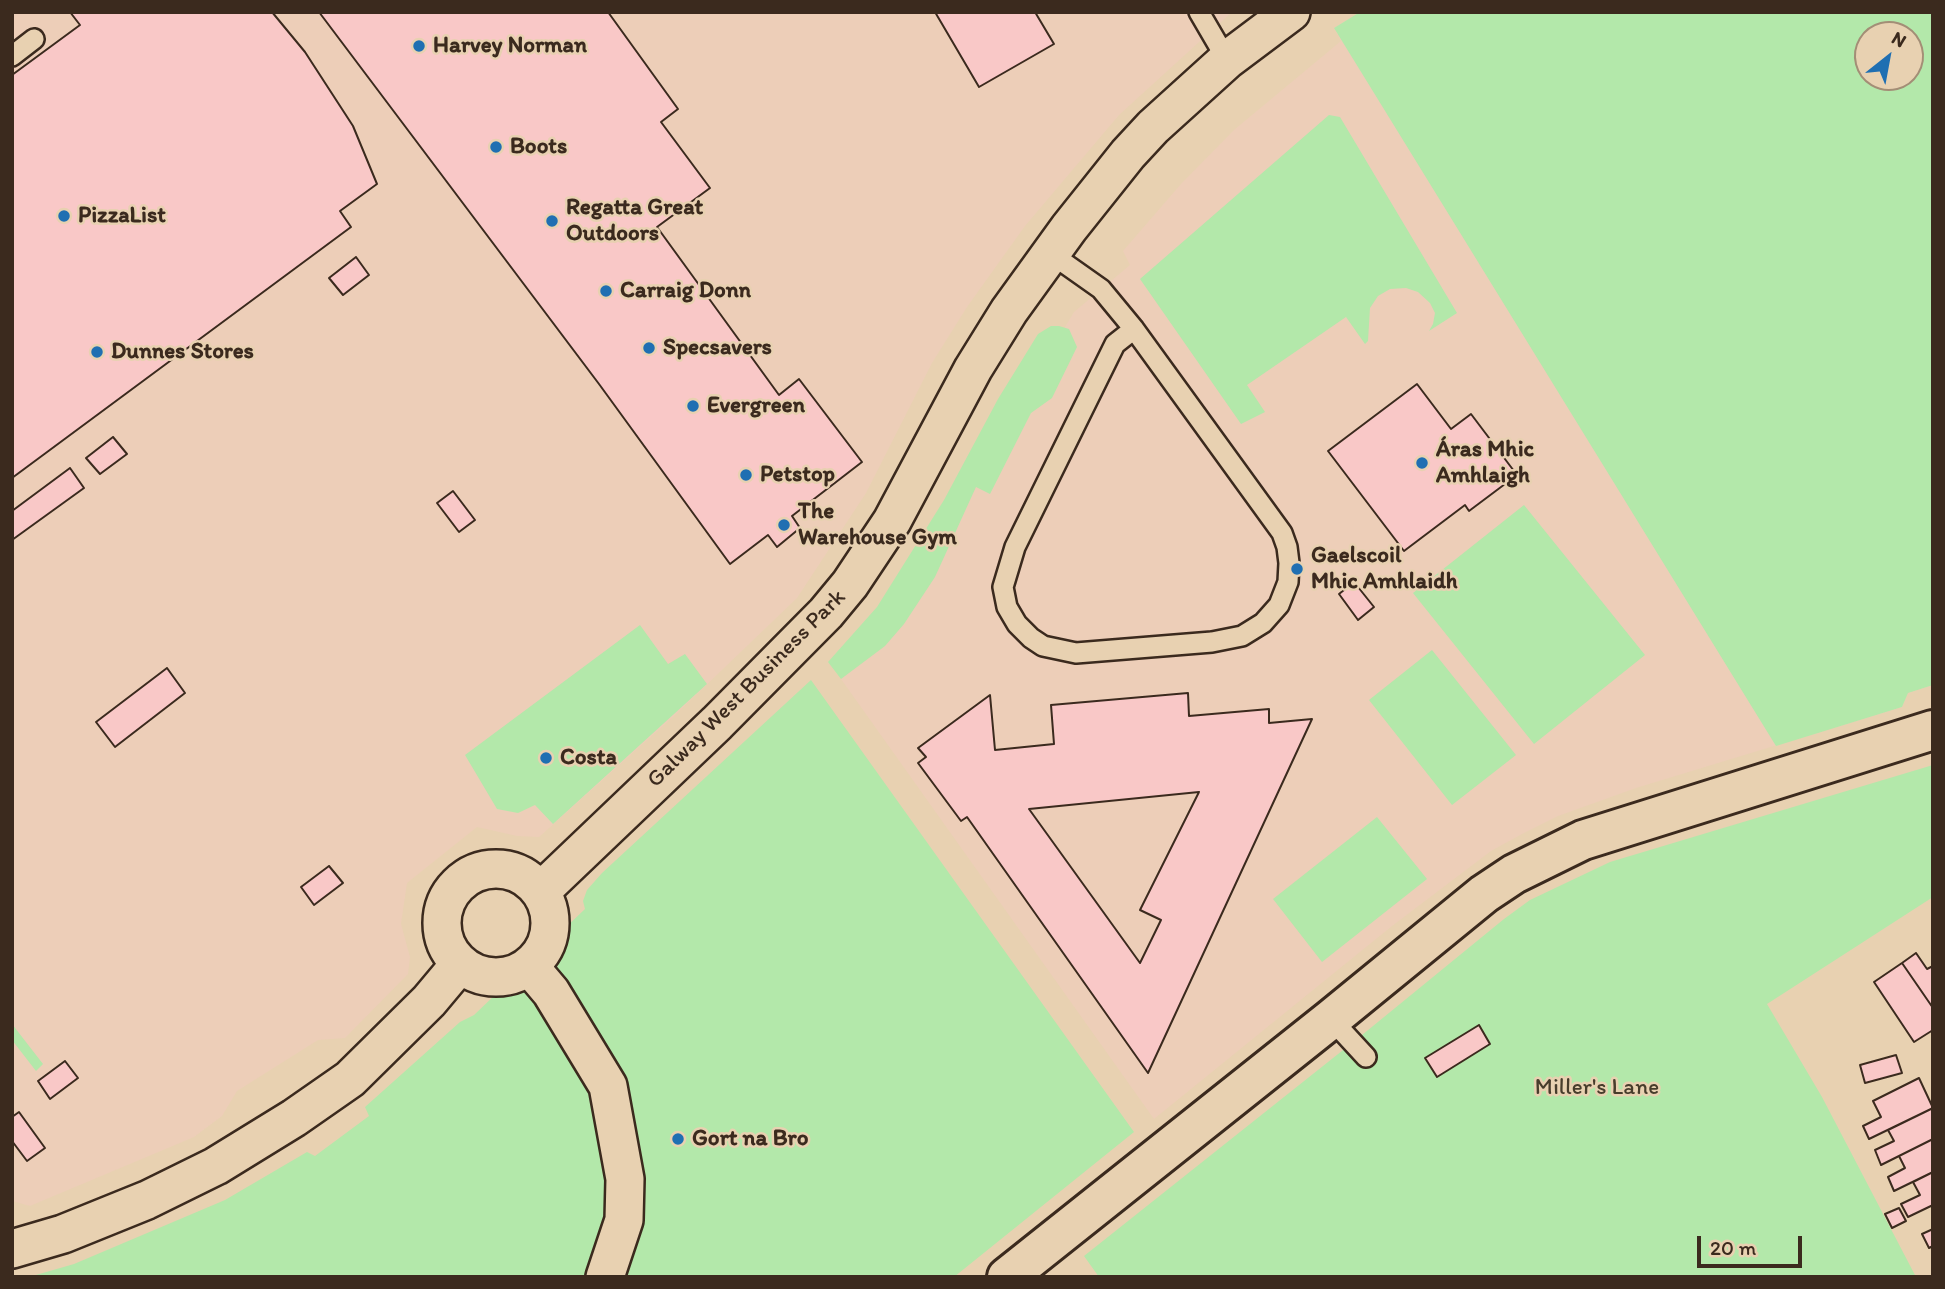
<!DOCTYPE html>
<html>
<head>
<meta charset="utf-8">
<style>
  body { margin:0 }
  #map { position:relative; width:1945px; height:1289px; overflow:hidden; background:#e8d1b1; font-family:Itim,sans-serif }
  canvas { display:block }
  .frame { position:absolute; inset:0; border:14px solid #3b2a1e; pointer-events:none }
  .north { position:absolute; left:1854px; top:21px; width:70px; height:70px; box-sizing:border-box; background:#e8d1b1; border:2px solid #a38e76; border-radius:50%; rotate:31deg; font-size:19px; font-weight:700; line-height:28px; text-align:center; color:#3b2a1e }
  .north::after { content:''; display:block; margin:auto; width:24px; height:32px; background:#1f6fb2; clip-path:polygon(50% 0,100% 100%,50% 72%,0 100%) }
  .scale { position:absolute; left:1697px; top:1236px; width:105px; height:32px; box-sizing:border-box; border:4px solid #3b2a1e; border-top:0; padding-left:9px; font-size:21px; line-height:24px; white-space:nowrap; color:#3b2a1e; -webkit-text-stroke:5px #e8d1b1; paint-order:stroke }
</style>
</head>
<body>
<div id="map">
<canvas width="1945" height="1289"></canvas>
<div class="frame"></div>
<div class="north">N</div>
<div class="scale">20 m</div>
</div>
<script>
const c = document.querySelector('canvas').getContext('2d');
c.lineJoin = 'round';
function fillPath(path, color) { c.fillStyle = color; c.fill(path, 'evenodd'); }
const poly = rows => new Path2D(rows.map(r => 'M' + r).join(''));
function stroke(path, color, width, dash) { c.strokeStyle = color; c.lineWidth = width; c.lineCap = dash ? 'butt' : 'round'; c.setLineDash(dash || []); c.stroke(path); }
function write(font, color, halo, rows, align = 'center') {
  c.font = font + ' Itim,sans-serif'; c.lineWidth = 5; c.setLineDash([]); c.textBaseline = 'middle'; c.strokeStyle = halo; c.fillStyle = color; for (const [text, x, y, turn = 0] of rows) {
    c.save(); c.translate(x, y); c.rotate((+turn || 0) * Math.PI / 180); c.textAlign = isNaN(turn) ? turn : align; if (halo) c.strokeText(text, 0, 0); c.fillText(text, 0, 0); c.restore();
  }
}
fillPath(poly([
  [12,12,1232,12,1119,115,1025,226,967,307,932,363,866,493,797,598,674,716,539,837,517,836,477,827,407,883,401,924,410,957,408,974,345,1038,318,1040,237,1091,222,1116,194,1137,30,1206,12,1201],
  [1360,12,1933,12,1933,685,1908,693,1902,707,1636,788,1558,816,1522,834,1491,851,1392,926,1154,1119,841,679,879,637,1074,312,1130,265,1123,251,1181,184,1234,130,1341,41,1334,28],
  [1868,35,1910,35,1910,77,1868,77]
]), '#edceb8');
fillPath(poly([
  [1360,12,1933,12,1933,685,1908,693,1902,707,1776,746,1334,28],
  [1868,35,1910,35,1910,77,1868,77],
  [1329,115,1340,117,1457,313,1429,331,1433,324,1435,313,1430,303,1418,292,1406,288,1390,289,1378,296,1370,308,1368,341,1365,344,1346,317,1247,385,1265,412,1241,424,1140,279],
  [1051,326,1059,326,1069,329,1077,347,1052,398,1031,413,990,494,976,487,935,577,904,624,885,646,841,679,828,662,877,607,944,500,998,399,1038,334],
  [1524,505,1645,655,1534,744,1413,593],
  [640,625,668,664,685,654,707,684,553,824,535,805,518,813,497,809,465,755],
  [1432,650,1516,755,1452,805,1369,700],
  [811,680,1134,1132,954,1277,29,1277,74,1264,225,1200,307,1152,315,1156,369,1116,365,1107,460,1022,474,1015,585,909,583,901,587,890,602,873],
  [1933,765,1933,897,1767,1004,1822,1097,1916,1277,1099,1277,1084,1256,1362,1035,1504,919,1530,900,1610,862],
  [1377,817,1427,879,1322,962,1273,899],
  [12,1024,43,1064,36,1071,12,1040]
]), '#b3e8aa');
const building = poly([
  [70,12,272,12,305,52,353,126,377,184,340,211,351,227,12,478,12,75,80,25,70,12],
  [319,12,608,12,678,109,661,122,710,188,657,227,779,395,799,379,862,462,792,516,800,528,777,547,768,535,730,564,599,384,319,12],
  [935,12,1035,12,1054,44,979,87,935,12],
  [356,257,369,275,343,295,329,278,356,257],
  [1417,384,1451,429,1471,414,1517,475,1469,511,1465,505,1404,551,1328,451,1417,384],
  [113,437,127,454,100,474,86,458,113,437],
  [70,468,84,488,12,540,12,511,70,468],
  [453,491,475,520,459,532,437,503,453,491],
  [1354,582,1374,607,1358,620,1339,594,1354,582],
  [167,668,185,693,115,747,96,722,167,668],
  [1188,693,1189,716,1269,709,1269,723,1312,719,1148,1073,967,817,961,821,918,763,926,757,918,748,990,695,995,750,1054,744,1051,705,1188,693],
  [1199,792,1140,910,1161,920,1140,963,1029,809,1199,792],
  [329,866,343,883,314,905,301,887,329,866],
  [1916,953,1927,969,1933,966,1933,1008,1902,963,1916,953],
  [1902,963,1933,1008,1933,1030,1914,1042,1874,982,1902,963],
  [1479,1025,1490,1044,1437,1077,1425,1058,1479,1025],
  [1896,1055,1902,1073,1865,1083,1860,1065,1896,1055],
  [65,1061,78,1078,50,1099,38,1081,65,1061],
  [1919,1078,1933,1108,1869,1139,1863,1126,1881,1117,1873,1101,1919,1078],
  [1933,1108,1933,1139,1881,1165,1875,1150,1894,1141,1888,1130,1933,1108],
  [19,1112,45,1148,27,1161,12,1141,12,1117,19,1112],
  [1933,1139,1933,1172,1894,1191,1888,1177,1905,1168,1899,1156,1933,1139],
  [1933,1172,1933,1205,1908,1217,1901,1204,1920,1195,1913,1182,1933,1172],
  [1899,1208,1906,1221,1892,1228,1885,1214,1899,1208],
  [1933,1229,1933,1246,1929,1248,1922,1234,1933,1229]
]);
fillPath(building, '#f9c8c7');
stroke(building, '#3b2a1e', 2);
const service = poly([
  [1199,12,1227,60],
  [12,56,34,39],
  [1050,253,1101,289,1134,329,1282,533,1287,547,1289,563,1288,582,1279,605,1263,623,1242,636,1212,642,1076,653,1043,646,1031,638,1017,624,1007,607,1003,587,1015,547,1115,344,1134,329],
  [1331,1019,1366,1057]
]);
const minor = poly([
  '442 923a54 54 0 1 1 108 0a54 54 0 1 1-108 0Z',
  [540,892,717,723,826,613,850,584,892,521,973,369,1009,311,1069,228,1128,154,1153,127,1227,60,1291,12],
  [529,966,551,992,608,1086,625,1179,624,1220,605,1277],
  [12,1249,63,1234,147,1200,216,1166,294,1118,350,1079,429,1001,460,964]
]);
const tertiary = poly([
  [1007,1277,1331,1019,1484,894,1514,874,1583,840,1933,730]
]);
stroke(service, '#3b2a1e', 24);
stroke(minor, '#3b2a1e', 42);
stroke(tertiary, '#3b2a1e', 44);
stroke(service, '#e8d1b1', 19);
stroke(minor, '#e8d1b1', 37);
stroke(tertiary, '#e8d1b1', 38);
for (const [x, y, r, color] of [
  [419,46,7,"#1f6fb2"],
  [496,147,7,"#1f6fb2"],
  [64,216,7,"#1f6fb2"],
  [552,221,7,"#1f6fb2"],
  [606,291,7,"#1f6fb2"],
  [649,348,7,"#1f6fb2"],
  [97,352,7,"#1f6fb2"],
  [693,406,7,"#1f6fb2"],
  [1422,463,7,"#1f6fb2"],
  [746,475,7,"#1f6fb2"],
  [784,525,7,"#1f6fb2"],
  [1297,569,7,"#1f6fb2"],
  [546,758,7,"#1f6fb2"],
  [678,1139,7,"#1f6fb2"]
]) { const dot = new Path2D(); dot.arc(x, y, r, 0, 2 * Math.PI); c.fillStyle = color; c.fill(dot); stroke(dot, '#e8d1b1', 2.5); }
write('bold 23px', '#3b2a1e', '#e8d1b1', [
  ["Harvey Norman",433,46],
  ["Boots",510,147],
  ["Regatta Great",566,208],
  ["Outdoors",566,234],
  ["PizzaList",78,216],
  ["Carraig Donn",620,291],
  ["Specsavers",663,348],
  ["Dunnes Stores",111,352],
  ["Evergreen",707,406],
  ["Áras Mhic",1436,450],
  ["Amhlaigh",1436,476],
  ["Petstop",760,475],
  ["The",798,512],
  ["Warehouse Gym",798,538],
  ["Gaelscoil",1311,556],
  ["Mhic Amhlaidh",1311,582],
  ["Costa",560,758],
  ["Gort na Bro",692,1139]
], 'left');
write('23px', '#3b2a1e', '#e8d1b1', [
  ["Galway West Business Park",747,689,-45]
]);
write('23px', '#473d2c', '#e8d1b1', [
  ["Miller's Lane",1597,1088]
]);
</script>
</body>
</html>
